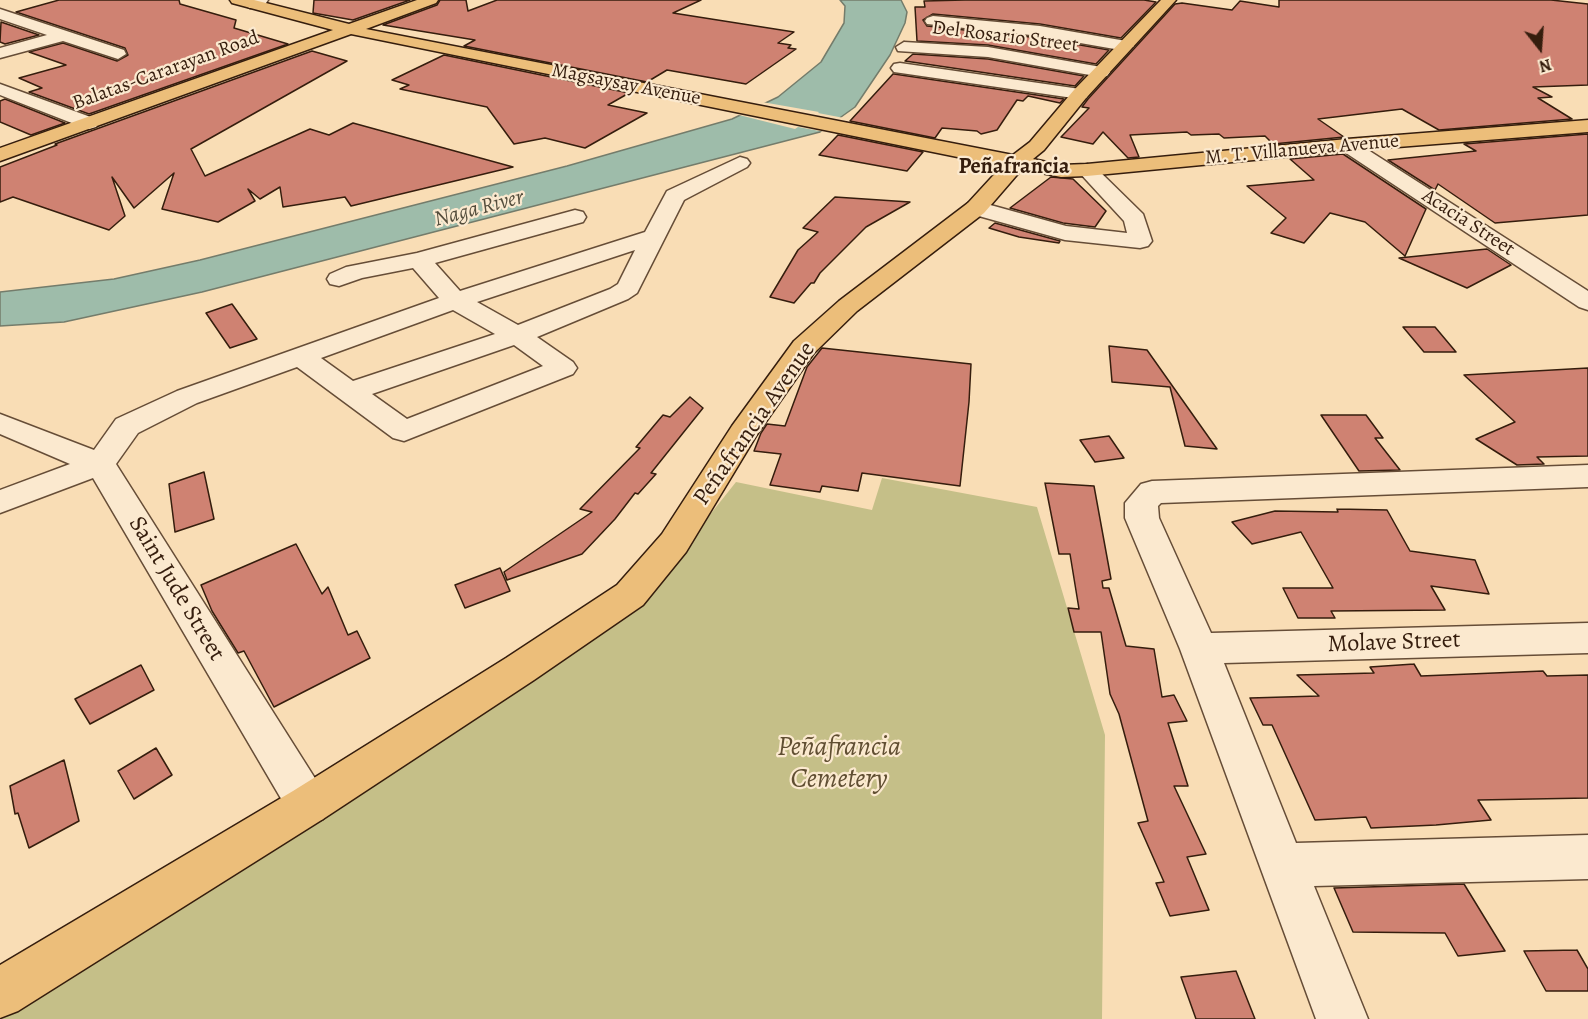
<!DOCTYPE html>
<html>
<head>
<meta charset="utf-8">
<style>
  body { margin:0 }
  #map { position:relative; width:1588px; height:1019px; overflow:hidden; background:#f9ddb5; font-family:Alegreya,serif }
  canvas { display:block }
  .north { position:absolute; left:1510px; top:18px; width:60px; height:60px; -webkit-text-stroke:4px #fbe9cf; paint-order:stroke; rotate:163deg; font-size:16px; font-weight:700; line-height:24px; text-align:center; color:#351d0d }
  .north::after { content:''; display:block; margin:auto; width:21px; height:27px; background:#351d0d; clip-path:polygon(50% 0,100% 100%,50% 72%,0 100%) }
</style>
</head>
<body>
<div id="map">
<canvas width="1588" height="1019"></canvas>
<div class="north">N</div>
</div>
<script>
const c = document.querySelector('canvas').getContext('2d');
c.lineJoin = 'round';
function fillPath(path, color) { c.fillStyle = color; c.fill(path, 'evenodd'); }
const poly = rows => new Path2D(rows.map(r => 'M' + r).join(''));
function stroke(path, color, width, dash) { c.strokeStyle = color; c.lineWidth = width; c.lineCap = dash ? 'butt' : 'round'; c.setLineDash(dash || []); c.stroke(path); }
function write(font, color, halo, rows, align = 'center') {
  c.font = font + ' Alegreya,serif'; c.lineWidth = 4.5; c.setLineDash([]); c.textBaseline = 'middle'; c.strokeStyle = halo; c.fillStyle = color; for (const [text, x, y, turn = 0] of rows) {
    c.save(); c.translate(x, y); c.rotate((+turn || 0) * Math.PI / 180); c.textAlign = isNaN(turn) ? turn : align; if (halo) c.strokeText(text, 0, 0); c.fillText(text, 0, 0); c.restore();
  }
}
fillPath(poly([
  [882,478,1037,507,1105,735,1102,1019,0,1019,0,1015,645,596,736,482,872,510]
]), '#c5bf88');
const water = poly([
  [840,0,901,0,907,12,905,23,890,55,855,107,820,132,202,292,64,322,0,326,0,292,114,279,200,260,567,166,732,119,778,97,821,62,844,23,845,6,840,0]
]);
fillPath(water, '#9ebcaa');
stroke(water, '#747c6b', 1.5);
fillPath(poly([
  [762,102,819,112,818,113,844,118,825,132,798,127,795,129,735,114]
]), '#f9ddb5');
const building = poly([
  [59,0,179,0,180,4,236,20,234,28,288,44,89,114,29,92,42,88,19,78,66,65,29,52,63,43,117,61,128,55,125,48,16,12,59,0],
  [314,0,410,0,353,20,313,13,314,0],
  [440,0,466,0,468,11,497,0,701,0,673,13,794,32,778,43,791,45,788,48,796,49,746,84,667,70,647,82,464,46,475,40,383,25,437,5,440,0],
  [965,0,1144,0,1156,2,1121,38,1040,24,933,14,923,20,927,26,1040,38,1109,50,1096,64,988,45,917,41,915,7,925,7,924,1,965,0],
  [1279,0,1551,0,1588,4,1588,85,1533,87,1552,97,1538,98,1572,119,1439,130,1402,109,1318,119,1344,137,1273,144,1265,136,1224,138,1219,134,1191,135,1187,132,1130,135,1139,157,1128,158,1103,132,1093,144,1061,137,1089,108,1082,107,1088,99,1175,4,1182,3,1232,10,1240,1,1279,7,1279,0],
  [1,22,39,35,5,44,0,42,1,22],
  [312,51,347,61,191,149,205,176,310,129,329,135,353,123,513,167,351,206,345,197,283,207,280,187,260,199,248,189,255,201,218,222,162,209,174,173,134,208,112,177,125,216,109,230,13,197,0,202,0,167,57,145,55,144,312,51],
  [913,54,988,59,1084,76,1075,86,905,61,913,54],
  [444,55,629,93,608,105,647,113,585,148,545,138,514,144,487,107,400,89,409,85,392,80,444,55],
  [893,74,894,74,1064,99,1060,103,1028,96,1023,101,1017,100,997,130,981,134,977,131,942,128,935,138,850,121,893,74],
  [5,99,65,123,31,135,0,122,0,101,5,99],
  [1588,134,1588,215,1495,223,1438,184,1435,190,1388,160,1476,151,1464,144,1588,134],
  [838,135,923,152,907,171,819,155,838,135],
  [1343,154,1426,209,1405,256,1365,222,1330,213,1304,243,1271,233,1286,218,1247,186,1314,180,1290,159,1343,154],
  [1051,177,1073,179,1106,211,1095,227,1063,223,1010,208,1051,177],
  [835,197,910,202,866,227,820,273,814,283,811,283,794,303,770,297,798,250,818,232,803,228,835,197],
  [995,223,1060,241,1059,243,1019,237,989,228,995,223],
  [1487,249,1511,265,1467,288,1399,258,1487,249],
  [232,304,257,339,230,348,206,313,232,304],
  [1403,327,1435,327,1456,352,1424,352,1403,327],
  [1109,346,1147,350,1217,449,1185,446,1170,387,1112,382,1109,346],
  [822,348,971,364,969,402,960,486,862,473,858,491,822,486,820,492,770,485,781,454,754,451,761,433,767,424,785,426,807,367,822,348],
  [1588,368,1588,456,1537,457,1544,464,1517,465,1476,439,1515,422,1464,375,1588,368],
  [690,397,703,408,651,473,656,474,638,494,635,493,615,519,582,554,507,580,504,572,592,512,580,509,640,448,636,447,663,415,670,417,690,397],
  [1321,415,1366,415,1383,438,1375,438,1400,470,1359,471,1321,415],
  [1109,436,1124,458,1095,462,1080,440,1109,436],
  [204,472,214,519,175,532,169,484,204,472],
  [1045,483,1094,486,1111,579,1102,581,1103,588,1109,588,1126,646,1154,649,1162,697,1174,695,1187,721,1168,723,1188,786,1174,786,1206,854,1187,857,1209,910,1170,916,1156,883,1164,882,1138,823,1148,821,1119,714,1110,694,1101,632,1074,632,1068,608,1079,609,1070,554,1059,554,1045,483],
  [1337,509,1387,510,1410,551,1475,560,1489,594,1431,586,1445,610,1331,611,1335,618,1298,618,1283,588,1333,588,1301,532,1252,544,1232,522,1275,511,1338,512,1337,509],
  [296,544,322,594,328,587,348,635,357,631,370,658,274,707,244,651,238,653,212,611,201,585,296,544],
  [500,568,510,591,465,608,455,585,500,568],
  [1414,664,1421,676,1543,671,1547,676,1588,675,1588,798,1478,800,1491,820,1436,825,1371,828,1366,817,1315,820,1272,725,1263,725,1250,698,1319,696,1297,675,1374,673,1370,667,1414,664],
  [141,665,154,690,90,724,75,699,141,665],
  [156,748,172,775,134,799,118,771,156,748],
  [64,760,79,821,29,848,18,813,15,814,10,786,64,760],
  [1464,884,1505,951,1458,956,1445,933,1353,932,1334,888,1464,884],
  [1577,950,1588,969,1588,991,1546,991,1524,951,1577,950],
  [1236,971,1255,1019,1196,1019,1181,977,1236,971]
]);
fillPath(building, '#cf8272');
stroke(building, '#351d0d', 1.5);
const minor = poly([
  [268,0,266,3,250,8,243,4,247,0,268,0],
  [0,9,124,50,126,54,118,59,63,41,0,58,0,48,47,35,0,19,0,9],
  [933,16,1040,26,1126,41,1134,46,1126,51,1040,36,927,24,925,21,927,18,933,16],
  [904,42,988,47,1101,67,1107,68,1110,72,1107,76,1101,77,988,57,898,51,896,47,904,42],
  [900,63,1080,89,1086,90,1089,94,1086,98,1080,99,894,72,891,68,894,64,900,63],
  [0,84,96,119,99,123,96,127,89,129,82,127,0,95,0,84],
  [1347,139,1354,141,1588,291,1588,310,1579,307,1340,149,1337,145,1340,141,1347,139],
  [740,157,747,159,750,163,747,167,684,200,637,293,628,299,537,337,573,362,577,368,573,374,404,441,393,438,297,367,197,403,138,433,116,464,323,791,330,805,323,819,308,825,293,819,93,478,0,513,0,490,70,464,0,434,0,414,94,450,116,419,177,391,439,298,413,268,362,278,339,286,330,284,327,279,330,274,346,267,417,253,575,210,583,212,586,217,583,222,435,263,460,291,645,232,667,191,740,157],
  [635,250,618,284,610,289,518,325,477,302,635,250],
  [453,310,495,334,353,381,321,358,453,310],
  [514,345,543,366,407,419,372,394,514,345],
  [1087,164,1094,166,1143,214,1152,241,1148,246,1140,248,1065,240,968,213,965,208,968,203,976,201,1066,226,1127,233,1124,221,1077,170,1080,166,1087,164],
  [1588,465,1588,487,1161,503,1158,506,1159,518,1211,633,1588,623,1588,653,1224,663,1296,843,1588,835,1588,879,1314,886,1368,1019,1316,1019,1180,649,1125,518,1125,503,1141,484,1152,481,1588,465]
]);
const major = poly([
  [230,0,254,0,349,24,417,0,438,0,436,3,366,29,1013,155,1030,142,1074,90,1161,0,1176,0,1086,98,1044,150,1033,159,1061,165,1087,164,1347,139,1588,120,1588,132,1347,151,1087,176,1061,177,1022,169,984,213,857,311,814,353,756,436,686,552,643,605,534,680,323,819,18,1011,0,1018,0,965,293,791,506,658,617,585,662,534,732,426,794,341,839,301,968,203,1002,166,351,34,0,161,0,148,333,30,232,3,230,0]
]);
stroke(minor, '#664d37', 3);
stroke(major, '#351d0d', 3);
fillPath(minor, '#fbe9cf');
fillPath(major, '#ecbe7a');
write('20px', '#351d0d', '#fbe9cf', [
  ["Del Rosario Street",1005,37,7],
  ["Balatas-Cararayan Road",166,71,-20],
  ["Magsaysay Avenue",626,85,11],
  ["M. T. Villanueva Avenue",1302,150,-5],
  ["Acacia Street",1468,223,33]
]);
write('bold 22px', '#351d0d', '#fbe9cf', [
  ["Peñafrancia",1014,168]
]);
write('italic 22px', '#544d3c', '#fbe9cf', [
  ["Naga River",479,209,-15]
]);
write('24px', '#351d0d', '#fbe9cf', [
  ["Peñafrancia Avenue",755,424,-55],
  ["Saint Jude Street",176,589,59],
  ["Molave Street",1394,643,-2]
]);
write('italic 28px', '#604e32', '#fbe9cf', [
  ["Peñafrancia",839,748],
  ["Cemetery",839,780]
]);
</script>
</body>
</html>
